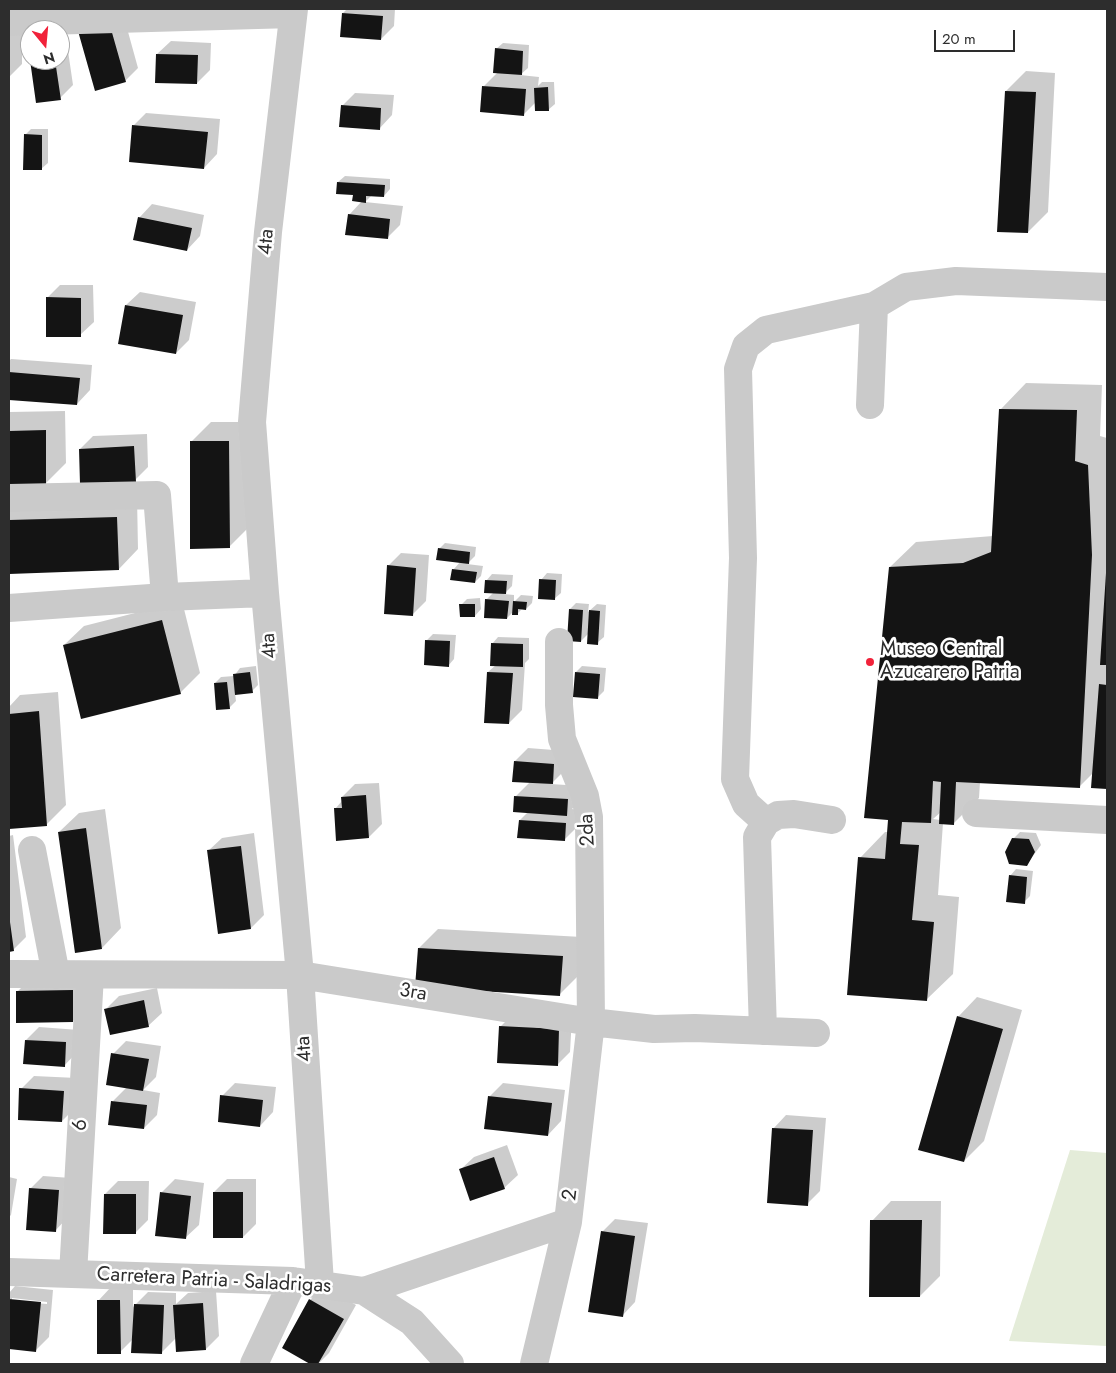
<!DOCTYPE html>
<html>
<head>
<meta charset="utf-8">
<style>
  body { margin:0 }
  #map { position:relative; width:1116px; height:1373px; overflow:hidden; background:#fff; font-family:Jost,sans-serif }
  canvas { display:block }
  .frame { position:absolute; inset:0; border:10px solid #2d2d2d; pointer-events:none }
  .north { position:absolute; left:20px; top:20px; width:50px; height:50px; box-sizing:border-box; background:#fff; border:1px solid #ababab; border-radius:50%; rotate:163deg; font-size:14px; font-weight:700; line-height:20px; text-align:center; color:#2d2d2d }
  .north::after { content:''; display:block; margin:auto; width:18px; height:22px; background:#f1223a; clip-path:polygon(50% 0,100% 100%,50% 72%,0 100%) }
  .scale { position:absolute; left:934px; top:30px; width:81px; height:22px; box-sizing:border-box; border:2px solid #2d2d2d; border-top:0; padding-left:6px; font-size:15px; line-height:18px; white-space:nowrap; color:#2d2d2d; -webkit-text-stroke:4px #fff; paint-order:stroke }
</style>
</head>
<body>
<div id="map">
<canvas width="1116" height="1373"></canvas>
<div class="frame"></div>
<div class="north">N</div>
<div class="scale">20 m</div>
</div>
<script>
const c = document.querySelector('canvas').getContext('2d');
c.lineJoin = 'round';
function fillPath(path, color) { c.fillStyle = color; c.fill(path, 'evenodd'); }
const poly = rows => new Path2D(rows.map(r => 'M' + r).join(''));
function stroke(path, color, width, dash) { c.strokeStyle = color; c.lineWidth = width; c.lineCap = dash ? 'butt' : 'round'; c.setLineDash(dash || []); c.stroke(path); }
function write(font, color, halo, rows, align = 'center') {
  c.font = font + ' Jost,sans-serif'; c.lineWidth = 5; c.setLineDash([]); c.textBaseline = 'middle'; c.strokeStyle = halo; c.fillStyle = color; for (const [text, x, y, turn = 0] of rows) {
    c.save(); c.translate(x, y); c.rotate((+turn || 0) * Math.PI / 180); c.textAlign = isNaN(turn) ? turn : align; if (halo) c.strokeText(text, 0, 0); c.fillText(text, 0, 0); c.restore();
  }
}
fillPath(poly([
  [1070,1150,1107,1153,1107,1346,1009,1341]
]), '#e4ecd9');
fillPath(poly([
  [347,9,395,9,394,26,381,39,343,13],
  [122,10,138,68,125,81,79,32],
  [9,29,22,29,22,64,9,77],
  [65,30,73,85,60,98,31,60,60,60,60,31],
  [171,41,211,43,210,70,197,83,157,54],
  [503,43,529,45,528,68,520,75,539,77,538,86,542,82,554,82,555,104,548,110,536,102,523,115,484,86,498,72,496,49],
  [1026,71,1055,73,1048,212,1028,232,1006,91],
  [355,93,394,95,392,115,379,129,342,106],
  [146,113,220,119,217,154,204,168,133,126],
  [31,129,48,129,48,163,41,169,25,135],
  [345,176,390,179,390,189,384,196,372,195,365,202,403,206,400,225,387,238,349,215,362,201,338,182],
  [152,204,204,215,200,236,187,250,139,218],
  [60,285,93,285,94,322,80,335,47,298],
  [140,292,196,302,189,340,176,353,126,305],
  [11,359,92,365,90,390,77,404,9,398,9,361],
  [1026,383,1102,385,1100,436,1107,438,1107,788,1092,787,1093,773,1079,787,980,782,979,798,953,824,943,823,938,895,959,897,953,974,927,999,860,858,885,832,888,832,890,567,916,542,993,536,1001,409],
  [941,812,940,820,933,819],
  [65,411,66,463,46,483,9,483,9,412],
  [211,422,248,422,249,527,229,547,191,442],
  [147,434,148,467,135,480,80,449,93,436],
  [137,497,138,549,119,569,9,573,9,502],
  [445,543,476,547,475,556,467,564,483,566,481,576,475,582,453,570,461,561,439,549],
  [401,553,429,555,426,601,413,614,388,566],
  [547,573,562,574,561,593,554,599,541,580],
  [492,574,513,575,512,586,504,594,514,595,514,602,521,595,533,596,532,603,526,609,522,609,517,614,512,613,507,618,486,600,494,592,486,581],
  [480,598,481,609,475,616,461,605,467,599],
  [182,601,200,673,180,693,64,645,84,626],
  [576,603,589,604,588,612,597,604,606,605,604,637,597,643,589,633,581,641,570,609],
  [433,634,456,635,454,659,448,666,427,640],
  [498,637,529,638,529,659,525,663,522,710,509,723,488,672,496,665,492,644],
  [256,666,258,685,252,691,235,693,236,701,229,708,215,683,221,677,234,676,240,668],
  [582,666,606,668,604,691,598,697,576,672],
  [58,692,66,805,46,825,9,828,9,707,20,695],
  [528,748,567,751,565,770,551,784,581,786,580,801,572,809,579,810,578,826,565,839,520,820,528,812,516,796,530,782,515,761],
  [379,783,382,824,369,837,337,839,335,809,342,801,342,797,355,784],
  [105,809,121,928,102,948,59,832,79,813],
  [1020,832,1036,833,1041,845,1027,864,1013,839],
  [254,833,264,915,251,928,219,932,208,851,222,838],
  [13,835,26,937,13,950,9,950,9,836],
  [1016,869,1033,871,1030,896,1024,902,1010,876],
  [438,929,582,937,579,975,560,994,419,948],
  [86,978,86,1007,73,1021,17,992,30,979],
  [157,988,162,1013,148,1026,106,1009,119,996],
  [977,997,1022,1010,984,1141,964,1161,958,1017],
  [513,1014,572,1017,570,1052,557,1065,500,1027],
  [39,1027,79,1030,77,1052,64,1066,26,1040],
  [126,1041,161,1046,156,1077,143,1090,160,1093,157,1115,144,1128,113,1101,127,1087,113,1054],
  [34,1076,77,1078,75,1108,62,1121,21,1089],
  [235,1083,276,1087,273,1112,260,1126,222,1096],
  [503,1083,565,1090,561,1121,548,1135,490,1096],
  [786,1115,826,1118,820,1191,807,1204,773,1129],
  [507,1145,518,1175,504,1188,460,1170,474,1157],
  [43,1176,71,1178,68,1217,55,1231,30,1189],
  [9,1177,17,1179,11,1215,9,1217],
  [175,1179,204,1183,199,1225,185,1238,162,1192],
  [227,1179,256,1179,256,1224,243,1237,214,1192],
  [118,1181,149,1181,148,1220,135,1233,105,1194],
  [891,1201,941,1201,940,1276,920,1296,872,1221],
  [615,1219,648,1223,635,1302,622,1316,602,1232],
  [15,1286,53,1290,49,1337,36,1350,9,1348,9,1293],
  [12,1298,47,1302,47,1304,12,1301],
  [111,1287,133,1287,133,1307,148,1292,176,1293,176,1304,188,1293,216,1291,219,1336,206,1349,176,1338,161,1353,133,1339,120,1352,98,1301],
  [323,1287,356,1305,329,1353,318,1364,313,1364,283,1348,310,1300]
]), '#0003');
fillPath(poly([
  [342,13,383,16,381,40,340,37],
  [109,22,126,82,95,91,78,31],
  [495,48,523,51,522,75,493,73],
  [156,54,198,55,197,84,155,83],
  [30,60,55,60,61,100,36,103],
  [482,86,526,89,524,116,480,112],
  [548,87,549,111,535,111,534,88],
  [1005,91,1036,92,1028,233,997,232],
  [341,105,381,108,380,130,339,127],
  [132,125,208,132,204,169,129,162],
  [24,134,42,135,42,170,23,170],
  [337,182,385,185,384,197,366,196,366,203,352,201,353,195,336,194],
  [348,214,390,219,388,239,345,235],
  [138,217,192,228,187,251,133,240],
  [46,297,81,298,81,337,46,337],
  [125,305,183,315,176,354,118,344],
  [9,372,80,378,77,405,9,400],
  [999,409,1077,410,1075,461,1088,465,1092,555,1080,788,956,782,954,825,939,824,941,782,933,781,931,823,902,822,900,844,919,845,912,920,934,922,927,1001,847,995,858,857,885,859,888,820,864,818,889,567,963,563,991,552],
  [46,430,46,484,9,484,9,431],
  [190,441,229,441,230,548,190,549],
  [134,446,136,482,80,484,79,449],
  [117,517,119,570,9,574,9,520],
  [438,548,470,552,469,564,436,560],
  [387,565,416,568,413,616,384,614],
  [452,569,477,572,475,583,450,580],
  [1106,573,1107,573,1107,665,1100,665],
  [539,579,556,580,555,600,538,599],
  [485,580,507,581,506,594,484,593],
  [485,599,509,601,507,619,484,618],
  [513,601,527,602,526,610,518,609,518,615,512,615],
  [459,604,475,604,475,617,460,617],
  [569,609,583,610,581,642,567,641],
  [589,610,600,611,598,645,587,644],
  [162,620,181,694,81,719,63,645],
  [425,640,450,641,449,667,424,665],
  [491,643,523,644,523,667,490,666],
  [250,672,253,693,235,695,233,674],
  [487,672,513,673,509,724,484,723],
  [575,672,600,674,598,699,573,697],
  [227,682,230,709,216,710,214,683],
  [1099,684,1107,685,1107,789,1091,788],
  [39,711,47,826,9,829,9,714],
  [514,761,554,764,553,784,512,782],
  [366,795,369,838,336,841,334,808,342,808,341,797],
  [514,796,568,799,567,816,513,812],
  [519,820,566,823,565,841,517,838],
  [86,828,102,949,75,953,58,832],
  [1012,838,1029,839,1035,852,1027,866,1009,864,1005,852],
  [241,846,251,929,218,934,207,850],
  [1009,875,1027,877,1025,904,1006,902],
  [10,922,14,951,9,952,9,923],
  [418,948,563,956,560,996,415,987],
  [73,990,73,1022,16,1023,16,991],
  [144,1000,149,1027,110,1035,104,1009],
  [957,1016,1003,1029,964,1162,918,1150],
  [499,1026,559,1029,558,1066,497,1063],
  [25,1040,66,1042,65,1067,23,1064],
  [111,1053,149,1059,143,1091,106,1085],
  [19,1088,64,1091,62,1122,18,1120],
  [220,1095,263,1100,260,1127,218,1122],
  [488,1096,552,1103,548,1136,484,1129],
  [111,1101,147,1105,144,1129,108,1125],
  [772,1128,813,1130,808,1206,767,1203],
  [494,1157,505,1189,470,1201,459,1169],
  [29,1188,59,1190,56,1232,26,1230],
  [160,1192,191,1196,186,1239,155,1236],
  [213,1192,243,1192,243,1238,213,1238],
  [104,1194,136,1194,136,1234,103,1234],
  [870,1220,922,1220,920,1297,869,1297],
  [601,1231,635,1236,623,1317,588,1312],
  [9,1299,41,1302,36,1352,9,1349],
  [309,1299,344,1319,318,1364,310,1364,282,1348],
  [97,1300,120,1300,121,1354,97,1354],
  [203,1303,206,1350,176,1352,173,1305],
  [134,1304,164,1305,162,1354,131,1353]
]), '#141414');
stroke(poly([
  [294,9,268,232,252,422,265,593,300,975,320,1283],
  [9,22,293,14],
  [870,405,874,306],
  [9,498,157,495,165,597],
  [9,608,165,597,265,593],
  [976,813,1107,820],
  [766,822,746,804,735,779,743,558,738,369,746,346,766,330,874,306,906,287,956,281,1107,287],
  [32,850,56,975],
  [9,974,300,975,591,1022,654,1029,695,1028,816,1033],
  [763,1031,757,837,766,822,778,815,794,814,832,820],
  [9,1272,293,1281,364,1291,412,1322,450,1364],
  [73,1274,90,975],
  [364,1291,568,1222],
  [254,1364,293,1281],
  [534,1364,568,1222,591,1022,589,817,585,796,562,739,559,705,559,642]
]), '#cacaca', 28);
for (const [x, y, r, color] of [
  [870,662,5,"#f1223a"]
]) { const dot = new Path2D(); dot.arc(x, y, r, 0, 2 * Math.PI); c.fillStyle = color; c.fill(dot); stroke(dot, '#fff', 2); }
write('20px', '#2d2d2d', '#fff', [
  ["4ta",267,242,-85],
  ["4ta",270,646,-95],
  ["2da",588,830,-93],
  ["3ra",413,993,9],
  ["4ta",305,1049,-94],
  ["6",81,1125,-87],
  ["2",571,1195,-83],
  ["Carretera Patria - Saladrigas",214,1281,3]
]);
write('20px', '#2d2d2d', '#fff', [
  ["Museo Central",880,650],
  ["Azucarero Patria",880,673]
], 'left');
</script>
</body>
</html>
